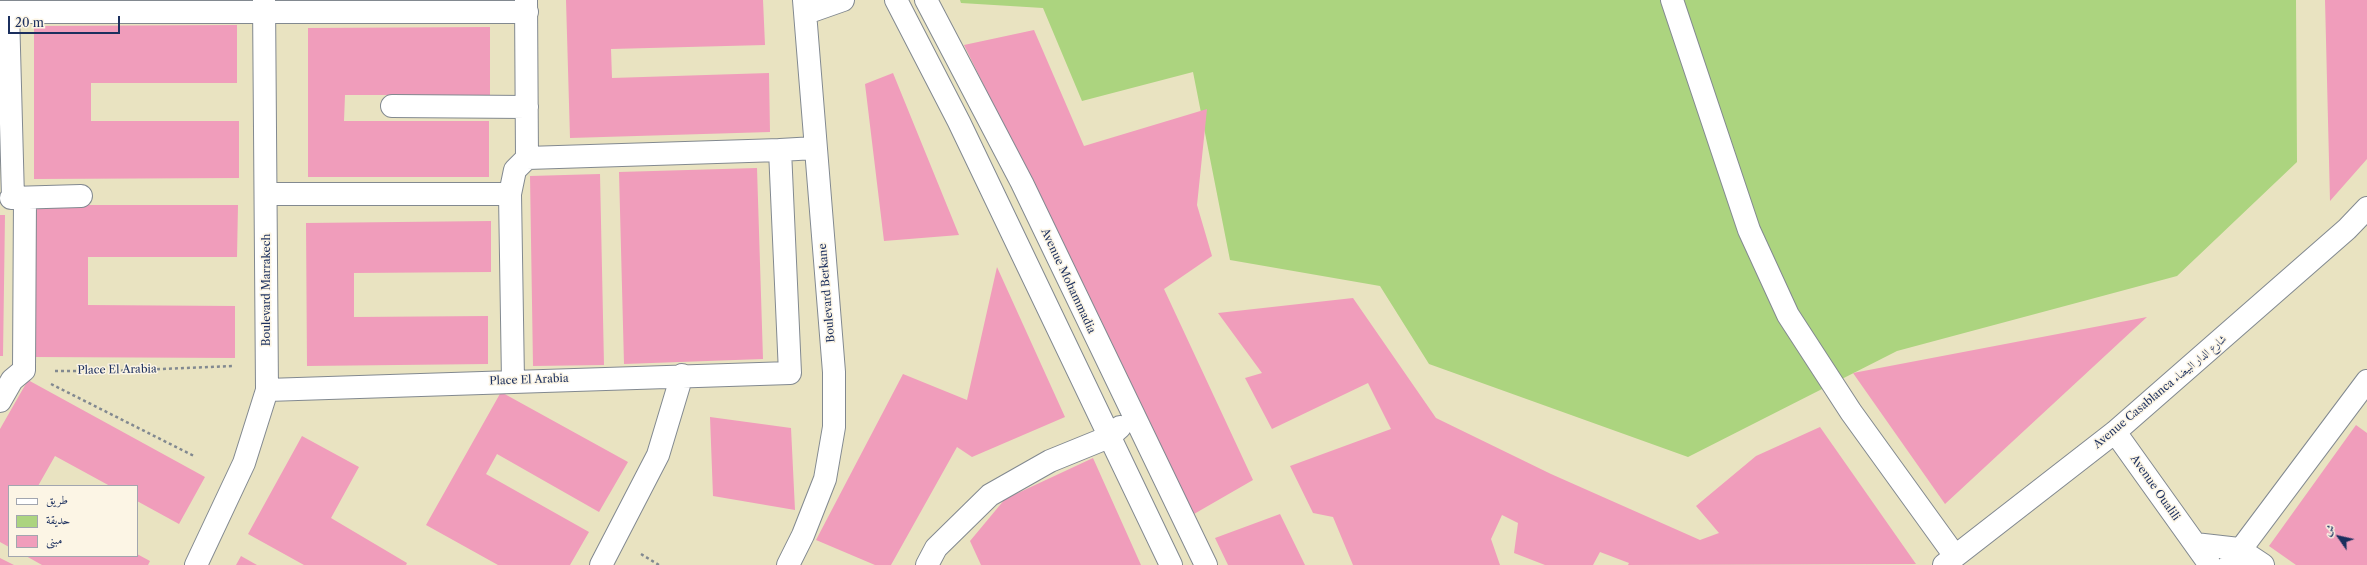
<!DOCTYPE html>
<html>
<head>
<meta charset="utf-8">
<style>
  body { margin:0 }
  #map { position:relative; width:2367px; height:565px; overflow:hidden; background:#e9e3c1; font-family:"Libre Caslon Text",Amiri,serif }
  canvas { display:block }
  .legend { position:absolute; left:8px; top:485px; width:130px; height:72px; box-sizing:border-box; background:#fcf5e5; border:1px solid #a2a6af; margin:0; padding:5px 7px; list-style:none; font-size:12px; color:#1b2f5e }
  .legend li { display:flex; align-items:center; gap:8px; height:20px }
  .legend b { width:20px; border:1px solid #a2a6af }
  .north { position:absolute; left:2319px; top:517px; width:40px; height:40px; -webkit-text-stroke:3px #fcf5e5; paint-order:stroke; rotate:304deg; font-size:11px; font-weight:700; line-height:16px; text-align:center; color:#1b2f5e }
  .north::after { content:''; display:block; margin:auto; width:14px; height:18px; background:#1b2f5e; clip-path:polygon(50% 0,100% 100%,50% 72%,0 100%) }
  .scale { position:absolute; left:8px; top:16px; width:112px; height:18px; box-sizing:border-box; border:2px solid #1b2f5e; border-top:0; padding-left:5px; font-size:12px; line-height:14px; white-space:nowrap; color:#1b2f5e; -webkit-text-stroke:3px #fcf5e5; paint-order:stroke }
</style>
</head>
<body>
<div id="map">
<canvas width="2367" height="565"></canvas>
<ul class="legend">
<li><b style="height:5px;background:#fff"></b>طريق</li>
<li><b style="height:11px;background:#acd47f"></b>حديقة</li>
<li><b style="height:11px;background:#f09dbb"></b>مبنى</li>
</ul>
<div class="north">ش</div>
<div class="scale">20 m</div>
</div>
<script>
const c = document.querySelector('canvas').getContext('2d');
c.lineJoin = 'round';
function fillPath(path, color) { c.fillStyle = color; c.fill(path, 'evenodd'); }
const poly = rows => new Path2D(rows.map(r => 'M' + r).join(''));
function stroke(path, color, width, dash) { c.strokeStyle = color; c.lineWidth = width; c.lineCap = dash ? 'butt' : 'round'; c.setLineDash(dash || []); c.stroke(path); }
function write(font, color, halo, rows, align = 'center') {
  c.font = font + ' "Libre Caslon Text",Amiri,serif'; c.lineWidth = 3; c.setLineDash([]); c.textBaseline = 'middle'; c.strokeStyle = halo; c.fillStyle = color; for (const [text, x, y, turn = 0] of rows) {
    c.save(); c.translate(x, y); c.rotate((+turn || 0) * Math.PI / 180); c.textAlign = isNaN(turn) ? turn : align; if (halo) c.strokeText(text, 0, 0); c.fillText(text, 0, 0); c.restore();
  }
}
fillPath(poly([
  [960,0,2296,0,2297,162,2177,276,1897,351,1688,457,1429,364,1380,286,1230,260,1193,72,1082,101,1043,8,961,3]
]), '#acd47f');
fillPath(poly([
  [566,0,763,0,765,45,611,49,612,78,769,73,770,132,570,138],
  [2325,0,2367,0,2367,159,2330,201],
  [237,25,237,83,91,83,91,121,239,121,239,178,34,179,34,26],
  [490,27,490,95,345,95,344,121,489,121,489,177,308,177,308,28],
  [1034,30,1084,146,1207,109,1197,205,1212,256,1164,289,1253,480,1194,514,964,45],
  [893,73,959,235,884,241,865,84],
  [757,168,763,359,624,364,619,172],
  [600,174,604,365,533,366,530,176],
  [35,205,238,205,237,257,88,257,88,305,235,306,235,358,34,357],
  [0,215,5,215,3,356,0,356],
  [491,221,491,272,354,273,354,317,488,316,488,364,307,366,306,223],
  [997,267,1065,417,972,457,957,447,891,565,875,565,816,540,903,374,967,400],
  [1353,298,1436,418,1551,474,1700,540,1719,533,1696,506,1756,456,1820,427,1916,564,1628,565,1629,563,1600,552,1593,565,1545,565,1514,553,1518,523,1502,515,1491,539,1500,565,1353,565,1333,517,1313,513,1290,466,1391,429,1368,383,1272,429,1245,378,1262,373,1218,313],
  [2147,317,1945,504,1853,373],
  [28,380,205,477,179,524,137,501,137,486,110,486,55,456,38,486,9,486,9,547,0,542,0,429],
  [501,392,628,462,599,512,497,454,486,474,589,532,570,565,498,565,426,525],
  [710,417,791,428,795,510,713,496],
  [2356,425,2367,433,2367,565,2296,565,2269,546],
  [302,436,359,467,331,518,407,563,406,565,304,565,248,534],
  [1093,458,1141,565,981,565,970,541,1005,499],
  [1280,514,1305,565,1228,565,1215,538],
  [137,554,150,561,148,565,42,565,26,556,137,556],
  [241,556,257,565,236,565],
  [0,558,14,565,0,565]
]), '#f09dbb');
const minor = poly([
  [896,0,959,122,1171,565],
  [926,0,1022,183,1206,565],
  [1672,0,1749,230,1788,315,1851,412,1955,556],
  [0,12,527,12],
  [8,12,13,198],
  [806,13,843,0],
  [392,106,527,107],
  [527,158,780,150],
  [266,194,510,194],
  [11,198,81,196],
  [24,370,25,198],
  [513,381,510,194,515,170,527,158,526,0],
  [267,390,790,373,780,150,815,148],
  [0,401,12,380,24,370],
  [2115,432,2210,565],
  [2195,544,2239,549,2263,565],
  [196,565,244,463,267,390,264,0],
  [601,565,658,455,682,375],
  [788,565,803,535,825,479,834,427,834,372,804,0],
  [927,565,936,548,990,495,1050,461,1109,437,1120,427],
  [1944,565,2115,432,2347,229,2367,208],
  [2229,565,2367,381]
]);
stroke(minor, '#828990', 24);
stroke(poly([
  [55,371,114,371,233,366],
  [51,384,194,456],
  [641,554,659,565]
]), '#828990', 2.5, [3, 3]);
stroke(minor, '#fff', 22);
write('11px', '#1b2f5e', '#fcf5e5', [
  ["Avenue Mohammadia",1068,281,65],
  ["Boulevard Marrakech",267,290,-90],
  ["Boulevard Berkane",827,293,-95],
  ["Place El Arabia",117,370,-1],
  ["Place El Arabia",529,380,-2],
  ["Avenue Casablanca شارع الدار البيضاء",2160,392,-40],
  ["Avenue Oualili",2155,488,55]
]);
</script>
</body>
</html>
